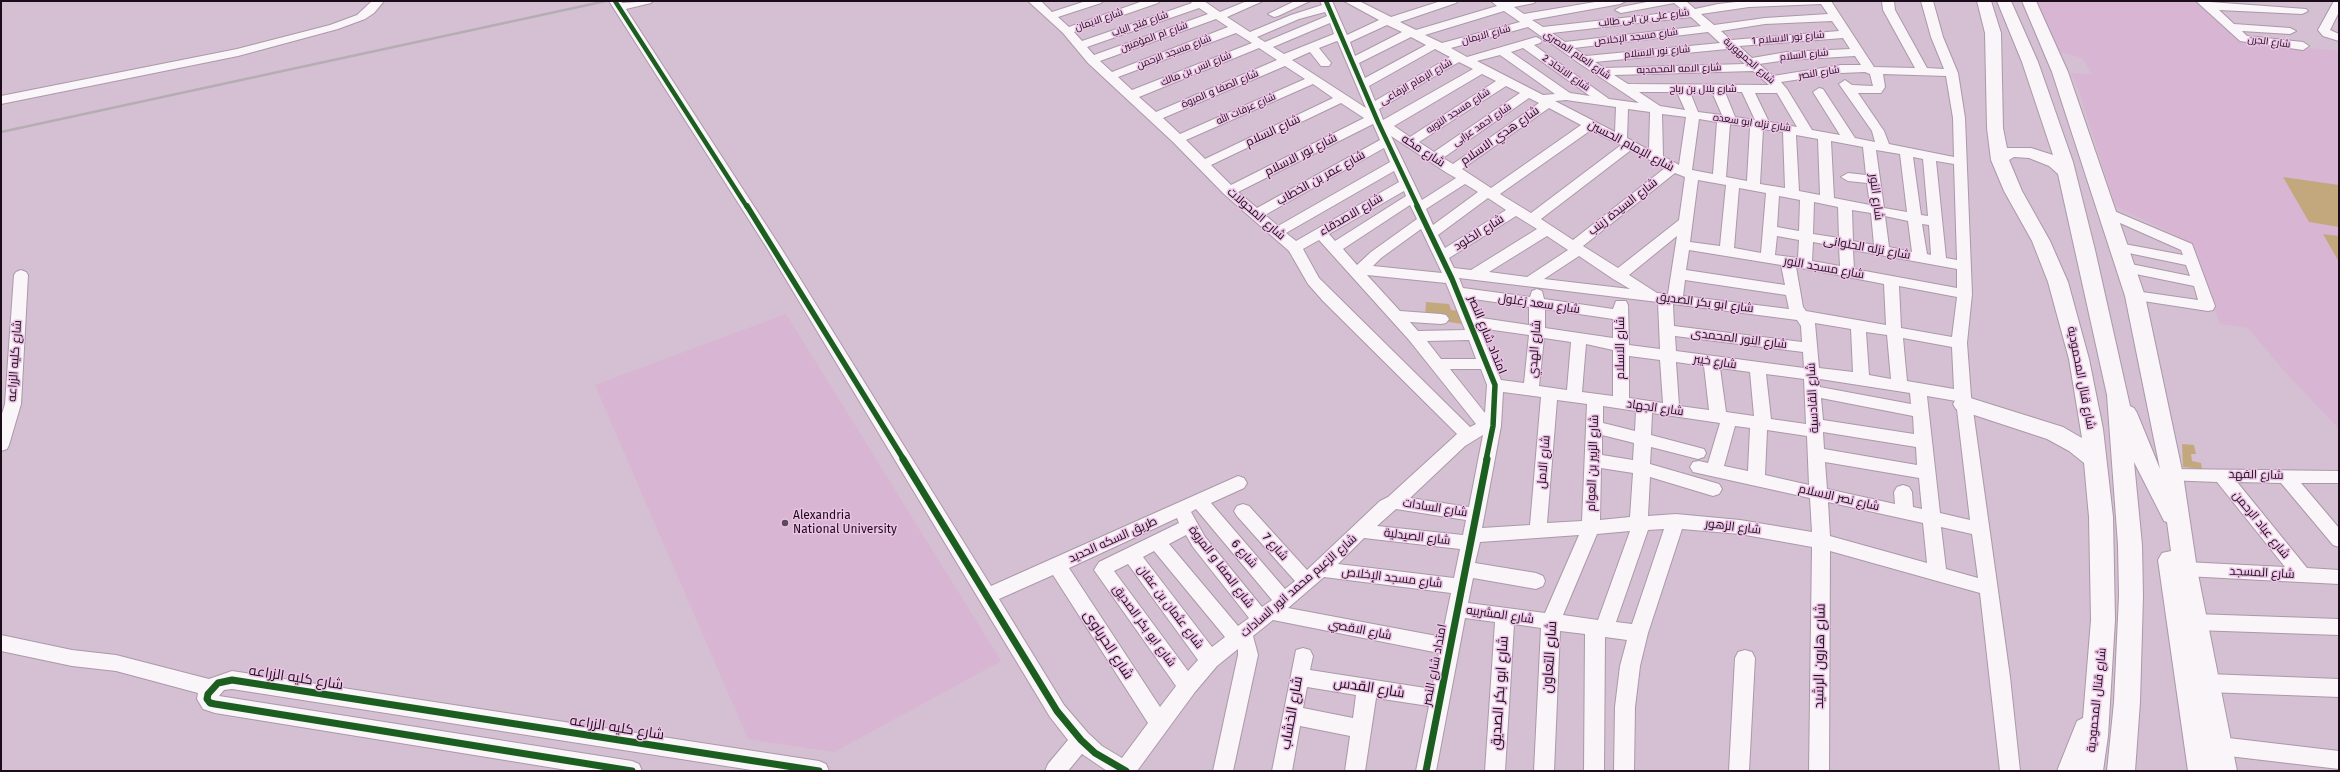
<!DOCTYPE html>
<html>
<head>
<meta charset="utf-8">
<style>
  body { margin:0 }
  #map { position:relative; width:2340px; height:772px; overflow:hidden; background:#d5bfd2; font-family:"Fira Sans",sans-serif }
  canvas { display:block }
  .frame { position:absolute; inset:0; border:2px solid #1a0c18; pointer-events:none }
</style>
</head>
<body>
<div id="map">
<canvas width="2340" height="772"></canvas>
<div class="frame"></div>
</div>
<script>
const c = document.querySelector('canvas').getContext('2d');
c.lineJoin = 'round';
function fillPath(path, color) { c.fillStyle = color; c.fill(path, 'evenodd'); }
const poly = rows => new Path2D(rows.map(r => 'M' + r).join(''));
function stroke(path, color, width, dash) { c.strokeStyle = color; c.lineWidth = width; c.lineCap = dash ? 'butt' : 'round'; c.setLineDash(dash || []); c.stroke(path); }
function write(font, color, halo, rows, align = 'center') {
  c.font = font + ' "Fira Sans",Cairo,sans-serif'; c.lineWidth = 3; c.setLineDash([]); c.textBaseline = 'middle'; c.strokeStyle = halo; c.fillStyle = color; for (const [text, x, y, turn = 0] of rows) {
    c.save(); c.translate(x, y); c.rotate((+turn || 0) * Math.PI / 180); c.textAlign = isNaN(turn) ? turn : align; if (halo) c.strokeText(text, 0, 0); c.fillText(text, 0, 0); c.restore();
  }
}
fillPath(poly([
  [2034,1,2200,1,2244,41,2339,51,2339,429,2286,373,2248,328,2220,324,2191,243,2115,206,2079,91,2071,73,2091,74,2090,70,2082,58,2058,51],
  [786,314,1001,661,834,752,748,739,595,385]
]), '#d8b5d3');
fillPath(poly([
  [2283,177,2339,185,2339,227,2309,222],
  [2323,234,2339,236,2339,262],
  [1426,302,1449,304,1451,310,1460,311,1462,324,1425,318],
  [2182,444,2194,445,2196,454,2191,454,2192,461,2201,463,2202,469,2183,467]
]), '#c3a87e');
const minor = poly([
  [372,1,384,1,374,13,365,19,338,29,238,56,1,104,1,96,237,49,330,25,357,15,372,1],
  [609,1,621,1,622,3,653,1,651,3,626,9,781,248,991,586,1238,476,1244,478,1247,483,1244,488,1211,503,1285,589,1295,581,1237,516,1234,511,1237,506,1243,504,1249,506,1307,570,1380,501,1388,497,1457,434,1323,301,1308,284,1289,251,1224,194,1173,142,1088,63,1063,33,1028,1,1041,1,1052,12,1086,1,1103,1,1101,3,1058,17,1069,27,1143,1,1160,1,1158,3,1074,32,1082,41,1192,3,1190,1,1204,1,1220,12,1247,1,1263,1,1227,17,1250,32,1291,15,1322,5,1320,1,1332,1,1347,35,1379,20,1344,1,1359,1,1391,17,1441,1,1458,1,1456,3,1400,22,1416,30,1497,6,1491,1,1536,1,1534,3,1514,7,1524,14,1601,1,1626,1,1620,4,1532,20,1543,27,1684,11,1674,3,1621,13,1615,10,1621,7,1652,1,1686,1,1695,9,1718,4,1745,1,1831,1,1874,67,1915,68,1883,10,1882,1,1894,1,1895,10,1927,68,1944,69,1931,37,1921,1,1933,1,1943,37,1958,73,1965,118,1972,294,1967,343,1971,396,2010,677,2020,771,2000,771,1980,593,1830,551,1829,771,1809,771,1812,547,1740,534,1682,529,1648,633,1640,666,1635,707,1634,771,1614,771,1615,707,1620,666,1627,640,1605,637,1604,771,1584,771,1585,634,1560,631,1554,771,1534,771,1541,628,1514,624,1505,771,1485,771,1495,622,1465,618,1436,771,1416,771,1429,706,1376,698,1365,771,1345,771,1350,736,1300,726,1292,771,1272,771,1296,650,1303,648,1310,650,1313,656,1310,670,1432,689,1439,653,1273,620,1253,636,1258,655,1233,771,1213,771,1238,655,1238,649,1217,666,1195,692,1137,771,1107,771,1082,754,1068,771,1045,771,1048,764,1068,740,1050,717,767,248,609,1],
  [1821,4,1828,14,1765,18,1714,25,1701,14,1749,7,1821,4],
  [1199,8,1208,14,1094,55,1087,47,1199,8],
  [1504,11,1520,22,1442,43,1425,35,1504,11],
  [1325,12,1327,16,1265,42,1257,37,1299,19,1325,12],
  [1691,17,1701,26,1565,42,1552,33,1691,17],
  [1216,19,1228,27,1112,72,1100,61,1216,19],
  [1832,21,1839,31,1731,40,1721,31,1765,24,1832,21],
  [1330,23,1334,34,1284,54,1273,47,1330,23],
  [1387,25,1402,32,1355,56,1350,42,1387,25],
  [1528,27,1579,63,1639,103,1609,99,1534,45,1540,43,1542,41,1540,39,1536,37,1467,57,1451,48,1528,27],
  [1708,32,1720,43,1586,56,1574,48,1708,32],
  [1236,33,1252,43,1132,90,1118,77,1236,33],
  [1411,37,1426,45,1365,78,1359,63,1411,37],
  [1843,38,1850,49,1787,52,1752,58,1739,46,1843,38],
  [1337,41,1338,42,1366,108,1292,60,1310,52,1321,66,1329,66,1331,63,1319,48,1337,41],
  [1259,48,1277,60,1156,112,1139,97,1259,48],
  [1523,48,1590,96,1570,93,1511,52,1523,48],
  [1435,49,1450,57,1375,101,1369,86,1435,49],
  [1727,49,1745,64,1604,68,1595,62,1727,49],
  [1500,55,1555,94,1543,95,1477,61,1500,55],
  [1855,56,1861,65,1841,65,1773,76,1759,64,1787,60,1855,56],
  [1459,62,1473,69,1383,120,1379,109,1459,62],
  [1285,66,1305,79,1180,134,1163,118,1285,66],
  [1753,71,1769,85,1628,84,1614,75,1753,71],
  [1865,72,1870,74,1873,86,1852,85,1845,80,1839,84,1872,131,1875,142,1855,138,1823,89,1819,88,1813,92,1840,135,1812,130,1787,89,1781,82,1841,73,1865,72],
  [1482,74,1496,81,1410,137,1394,126,1482,74],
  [1883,74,1946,76,1953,118,1954,157,1889,144,1884,131,1858,93,1881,93,1885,87,1883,74],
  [1313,84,1333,98,1205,159,1186,140,1313,84],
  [1506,86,1520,93,1434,152,1419,142,1506,86],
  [1639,92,1677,92,1685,110,1660,106,1639,92],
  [1690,92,1712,92,1722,115,1698,112,1690,92],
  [1725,92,1742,92,1755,120,1735,117,1725,92],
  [1755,93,1777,93,1797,127,1769,122,1755,93],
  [1529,98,1539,103,1453,164,1443,158,1529,98],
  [1566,100,1616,107,1615,132,1555,101,1566,100],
  [1341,103,1364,118,1231,185,1211,165,1341,103],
  [1549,108,1581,125,1491,188,1462,169,1549,108],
  [1628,109,1650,112,1649,150,1627,138,1628,109],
  [1662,114,1686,117,1679,165,1663,156,1662,114],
  [1699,119,1717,122,1713,174,1692,170,1699,119],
  [1373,124,1380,140,1257,208,1238,192,1373,124],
  [1730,124,1750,127,1747,181,1726,177,1730,124],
  [1763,129,1783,132,1785,188,1760,184,1763,129],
  [1591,130,1621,145,1531,213,1500,194,1591,130],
  [1796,135,1818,139,1820,195,1799,191,1796,135],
  [1391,136,1447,173,1456,178,1422,200,1391,136],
  [1831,141,1863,147,1866,175,1848,173,1841,177,1848,181,1867,183,1870,205,1834,198,1831,141],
  [1384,148,1390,162,1278,226,1265,215,1384,148],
  [1631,150,1665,168,1573,240,1541,219,1631,150],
  [1876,150,1900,154,1907,212,1884,208,1876,150],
  [1913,157,1923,159,1928,216,1921,215,1913,157],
  [1936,161,1954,164,1957,260,1946,258,1936,161],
  [1394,171,1399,182,1296,241,1286,233,1394,171],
  [1675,173,1685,177,1679,220,1618,268,1583,246,1675,173],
  [1698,180,1726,185,1720,246,1690,242,1698,180],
  [1465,184,1478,192,1433,225,1426,209,1465,184],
  [1739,188,1766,193,1761,253,1734,248,1739,188],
  [1404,191,1406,196,1335,241,1329,234,1404,191],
  [1779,196,1800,200,1799,231,1777,227,1779,196],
  [1488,198,1506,210,1445,248,1438,235,1488,198],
  [1814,202,1838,207,1839,238,1813,234,1814,202],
  [1410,205,1417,219,1371,252,1357,265,1343,249,1410,205],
  [1852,210,1871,213,1874,245,1853,241,1852,210],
  [1516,216,1537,229,1471,270,1454,268,1449,258,1516,216],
  [1885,216,1908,221,1912,252,1889,247,1885,216],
  [1922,224,1929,225,1931,255,1927,254,1922,224],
  [1421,229,1442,273,1373,266,1381,258,1421,229],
  [1547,236,1568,250,1527,277,1489,272,1547,236],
  [1677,236,1668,294,1657,293,1629,275,1677,236],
  [1777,236,1799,240,1798,258,1775,255,1777,236],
  [1319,240,1409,340,1476,424,1470,427,1319,278,1303,249,1319,240],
  [1813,242,1839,247,1840,266,1812,261,1813,242],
  [1689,250,1781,265,1785,285,1686,270,1689,250],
  [1853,250,1957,269,1957,288,1854,269,1853,250],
  [1579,256,1613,279,1630,289,1544,279,1579,256],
  [1796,267,1884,284,1886,325,1806,311,1803,307,1796,267],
  [1367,275,1446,283,1465,330,1418,331,1410,322,1441,324,1446,323,1449,319,1446,315,1441,314,1400,311,1367,275],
  [1459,278,1658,302,1660,349,1629,345,1628,305,1626,301,1616,301,1613,309,1544,299,1542,291,1537,289,1532,291,1530,297,1463,288,1459,278],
  [1685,280,1786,295,1789,309,1683,296,1685,280],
  [1899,286,1957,297,1952,337,1901,328,1899,286],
  [1467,298,1529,307,1529,325,1475,317,1467,298],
  [1673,304,1797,320,1801,326,1802,342,1674,326,1673,304],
  [1545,309,1613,319,1613,338,1545,328,1545,309],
  [1815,323,1851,329,1853,372,1819,368,1815,323],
  [1479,328,1529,335,1524,383,1501,380,1479,328],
  [1866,332,1887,335,1891,379,1869,375,1866,332],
  [1675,336,1803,352,1804,368,1676,351,1675,336],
  [1544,338,1571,342,1567,390,1539,386,1544,338],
  [1903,338,1952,347,1954,389,1907,381,1903,338],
  [1469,340,1476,359,1441,359,1427,341,1469,340],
  [1586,344,1613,350,1613,396,1582,392,1586,344],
  [1629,356,1660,360,1663,403,1629,398,1629,356],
  [1676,362,1704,366,1709,410,1679,406,1676,362],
  [1720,368,1750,372,1754,416,1726,412,1720,368],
  [1450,369,1481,369,1487,385,1485,413,1450,369],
  [1766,374,1804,379,1806,424,1771,419,1766,374],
  [1820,379,1910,393,1911,404,1820,387,1820,379],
  [1503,392,1541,397,1530,525,1482,528,1501,426,1503,392],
  [1927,396,1956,401,1970,520,1940,513,1927,396],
  [1821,398,1913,416,1914,434,1823,420,1821,398],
  [1557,400,1587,404,1582,521,1547,523,1557,400],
  [1603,406,1636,411,1635,431,1603,423,1603,406],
  [1652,413,1720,423,1708,463,1699,461,1693,462,1690,467,1693,472,1810,498,1812,532,1740,520,1676,514,1648,516,1650,477,1713,496,1719,494,1722,489,1719,484,1650,464,1651,447,1698,459,1704,457,1706,453,1704,449,1651,435,1652,413],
  [1735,426,1750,428,1748,471,1724,466,1735,426],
  [1767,430,1807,436,1809,485,1765,475,1767,430],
  [1823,432,1916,447,1917,465,1824,449,1823,432],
  [1483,435,1469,507,1410,498,1465,446,1483,435],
  [1602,435,1634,443,1633,460,1602,455,1602,435],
  [1825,462,1919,478,1922,509,1913,507,1912,492,1909,487,1903,485,1897,487,1894,492,1895,504,1827,489,1825,462],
  [1601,468,1633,473,1630,517,1600,520,1601,468],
  [1828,502,1923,523,1927,563,1830,536,1828,502],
  [1196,509,1272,600,1262,607,1205,537,1191,512,1196,509],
  [1396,509,1466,520,1463,535,1377,526,1396,509],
  [1177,518,1179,523,1099,562,1094,570,1176,686,1160,707,1069,568,1177,518],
  [1941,527,1972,534,1978,578,1946,569,1941,527],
  [1664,529,1632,624,1616,622,1648,530,1664,529],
  [1630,531,1598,620,1563,615,1597,534,1630,531],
  [1186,535,1193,547,1249,618,1238,626,1169,544,1186,535],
  [1579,535,1545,613,1468,603,1473,578,1536,589,1543,586,1545,581,1543,576,1536,573,1475,563,1480,542,1579,535],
  [1364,538,1460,549,1454,578,1338,564,1364,538],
  [1154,551,1225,637,1212,647,1143,557,1154,551],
  [1128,564,1198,660,1188,671,1114,571,1128,564],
  [1053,575,1148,723,1122,758,1102,746,1088,733,1064,705,999,599,1053,575],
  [1324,577,1451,593,1442,637,1288,608,1324,577],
  [1307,687,1356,695,1353,718,1303,708,1307,687],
  [1295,1,1310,1,1278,16,1274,17,1268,14,1295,1],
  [2196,1,2306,9,2308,11,2302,14,2219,10,2234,24,2290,28,2296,31,2290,34,2242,31,2247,36,2303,42,2309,46,2303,50,2240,41,2196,1],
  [2334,1,2339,1,2339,12,2330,30,2339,34,2339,41,2323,36,2318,30,2334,1],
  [2107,208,2192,244,2215,306,2213,310,2208,311,2130,299,2128,296,2130,293,2135,291,2198,300,2194,286,2121,271,2119,268,2121,265,2126,263,2190,276,2186,265,2114,250,2112,247,2119,243,2183,255,2181,250,2102,215,2100,212,2107,208],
  [21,270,26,272,28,275,21,404,9,445,7,449,1,451,1,417,5,404,14,275,16,272,21,270],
  [2172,469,2339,471,2339,483,2301,483,2339,528,2339,547,2333,545,2281,483,2237,482,2307,568,2339,570,2339,584,2185,576,2179,574,2176,569,2179,564,2185,562,2285,567,2217,482,2166,480,2163,475,2166,470,2172,469],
  [2195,614,2339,619,2339,635,2195,630,2188,628,2186,622,2188,616,2195,614],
  [1,635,72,650,116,655,209,679,232,671,819,761,826,764,829,771,758,771,232,689,224,690,219,696,632,761,639,764,642,771,573,771,215,713,203,709,197,699,198,693,116,671,72,666,1,651,1,635],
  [1745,650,1752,652,1755,658,1749,771,1729,771,1735,658,1738,652,1745,650],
  [2207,674,2339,679,2339,697,2207,692,2200,689,2197,683,2200,677,2207,674],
  [2220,737,2339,751,2339,769,2220,755,2213,753,2210,746,2213,739,2220,737]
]);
const major = poly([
  [1977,1,1991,1,2001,33,2003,128,2007,148,2031,148,2053,155,2022,62,1997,1,2011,1,2038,62,2073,162,2095,250,2130,406,2134,408,2137,413,2160,469,2125,296,2052,72,2022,1,2036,1,2068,72,2145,296,2183,475,2197,569,2237,771,2188,771,2158,560,2162,553,2171,551,2167,522,2164,521,2134,462,2142,545,2143,596,2140,702,2135,771,2107,771,2114,702,2119,596,2118,545,2107,395,2058,174,2049,166,2029,158,2014,157,2009,160,2022,191,2050,241,2068,282,2089,359,2103,429,2113,517,2115,620,2108,736,2103,771,2057,771,2077,721,2083,718,2091,620,2089,517,2084,463,2069,451,2047,439,1956,409,1953,404,1956,399,1964,396,2063,427,2082,438,2069,359,2048,282,2032,241,2004,191,1991,160,1987,128,1985,33,1977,1]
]);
stroke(minor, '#aa99a8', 2);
stroke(major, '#aa99a8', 2);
fillPath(minor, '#f9f5f8');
fillPath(major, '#f9f5f8');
stroke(poly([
  [1,132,606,1]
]), '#b4aeb3', 2.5);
stroke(poly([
  [615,1,747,207],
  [1326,1,1378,122,1418,207]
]), '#1b5e20', 4.5);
stroke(poly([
  [747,206,904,460],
  [1417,206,1452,279,1495,385,1493,426,1486,460]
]), '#1b5e20', 5.5);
stroke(poly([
  [903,459,1057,711,1081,740,1095,753,1126,771],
  [632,771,215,704,210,703,207,699,208,694,218,683,232,680,819,771],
  [1426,771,1487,459]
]), '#1b5e20', 7);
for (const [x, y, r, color] of [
  [785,523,4,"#5b4b59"]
]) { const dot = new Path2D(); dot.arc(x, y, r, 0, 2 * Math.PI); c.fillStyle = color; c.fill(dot); stroke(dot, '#ecc3e6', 1.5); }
write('10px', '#1a0c18', '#ecc3e6', [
  ["شارع على بن ابى طالب",1644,18,-7],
  ["شارع الايمان",1099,20,-19],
  ["شارع فتح الباب",1140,24,-19],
  ["شارع الايمان",1486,35,-15],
  ["شارع ام المؤمنين",1154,37,-20],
  ["شارع مسجد الإخلاص",1636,37,-7],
  ["شارع نور الاسلام 1",1788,38,-5],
  ["شارع الجرن",2269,42,7],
  ["شارع مسجد الرحمن",1174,52,-21],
  ["شارع نور الاسلام",1657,52,-5],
  ["شارع العلم المصري",1577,55,34],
  ["شارع السلام",1804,55,-6],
  ["شارع الجمهورية",1749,61,41],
  ["شارع انس بن مالك",1196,69,-22],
  ["شارع الامه المحمديه",1679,69,-2],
  ["شارع الاتحاد 2",1566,73,35],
  ["شارع النصر",1819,73,-9],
  ["شارع الإمام الرفاعى",1416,82,-30],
  ["شارع الصفا و المروة",1220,89,-23],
  ["شارع بلال بن رباح",1703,89],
  ["شارع عرفات الله",1246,109,-24],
  ["شارع مسجد التوبه",1458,111,-33],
  ["شارع نزله ابو سعده",1752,123,8],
  ["شارع احمد عرابى",1482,125,-34]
]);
write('12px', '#1a0c18', '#ecc3e6', [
  ["شارع السلام",1273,131,-25],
  ["شارع هدي الاسلام",1500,136,-35],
  ["شارع الإمام الحسين",1631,146,28],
  ["شارع مكه",1423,151,33],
  ["شارع نور الاسلام",1301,155,-27],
  ["شارع عمر بن الخطاب",1321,178,-29],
  ["شارع النور",1876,197,83],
  ["شارع السيدة زينب",1623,207,-38],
  ["شارع المحولات",1256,214,41],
  ["شارع الاصدقاء",1351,215,-30],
  ["شارع الخلود",1479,233,-32],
  ["شارع نزله الحلوانى",1867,248,10],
  ["شارع مسجد النور",1824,268,10],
  ["شارع ابو بكر الصديق",1705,303,7],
  ["شارع سعد زغلول",1539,304,8],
  ["امتداد شارع النصر",1487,335,68],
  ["شارع النور المحمدى",1739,339,7],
  ["شارع الاسلام",1621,348,-90],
  ["شارع الهدي",1535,349,-86],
  ["شارع كليه الزراعه",15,361,-86],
  ["شارع خيبر",1715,362,8],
  ["شارع قنال المحمودية",2081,378,79],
  ["شارع القادسية",1813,398,-93],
  ["شارع الجهاد",1655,408,8],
  ["شارع الامل",1544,462,-85],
  ["شارع الزبير بن العوام",1593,463,-88],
  ["شارع الفهد",2256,475,1],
  ["شارع نصر الاسلام",1839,498,13],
  ["شارع السادات",1435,508,9],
  ["شارع عباد الرحمن",2261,525,51],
  ["شارع الزهور",1733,527,7],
  ["شارع الصيدلية",1417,537,7],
  ["طريق السكه الحديد",1113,540,-24],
  ["شارع 7",1275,547,48],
  ["شارع 6",1244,554,49],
  ["شارع الصفا و المروة",1221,567,53],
  ["شارع المسجد",2262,573,3],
  ["شارع مسجد الإخلاص",1392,578,7],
  ["شارع الزعيم محمد انور السادات",1299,586,-41],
  ["شارع عثمان بن عفان",1170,607,53],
  ["شارع المشربيه",1500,615,8],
  ["شارع ابو بكر الصديق",1144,626,54],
  ["شارع الاقصي",1360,630,11],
  ["امتداد شارع النصر",1435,665,-79],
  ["شارع قنال المحمودية",2097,700,-84]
]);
write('12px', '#1a0c18', '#ecc3e6', [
  ["Alexandria",793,516],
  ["National University",793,530]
], 'left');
write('14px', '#1a0c18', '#ecc3e6', [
  ["شارع الحرباوى",1108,645,57],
  ["شارع هارون الرشيد",1820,656,-89],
  ["شارع التعاون",1550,657,-86],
  ["شارع كليه الزراعه",296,678,9],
  ["شارع القدس",1369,688,9],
  ["شارع ابو بكر الصديق",1500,693,-86],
  ["شارع الخشاب",1292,713,-80],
  ["شارع كليه الزراعه",617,728,9]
]);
</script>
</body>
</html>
